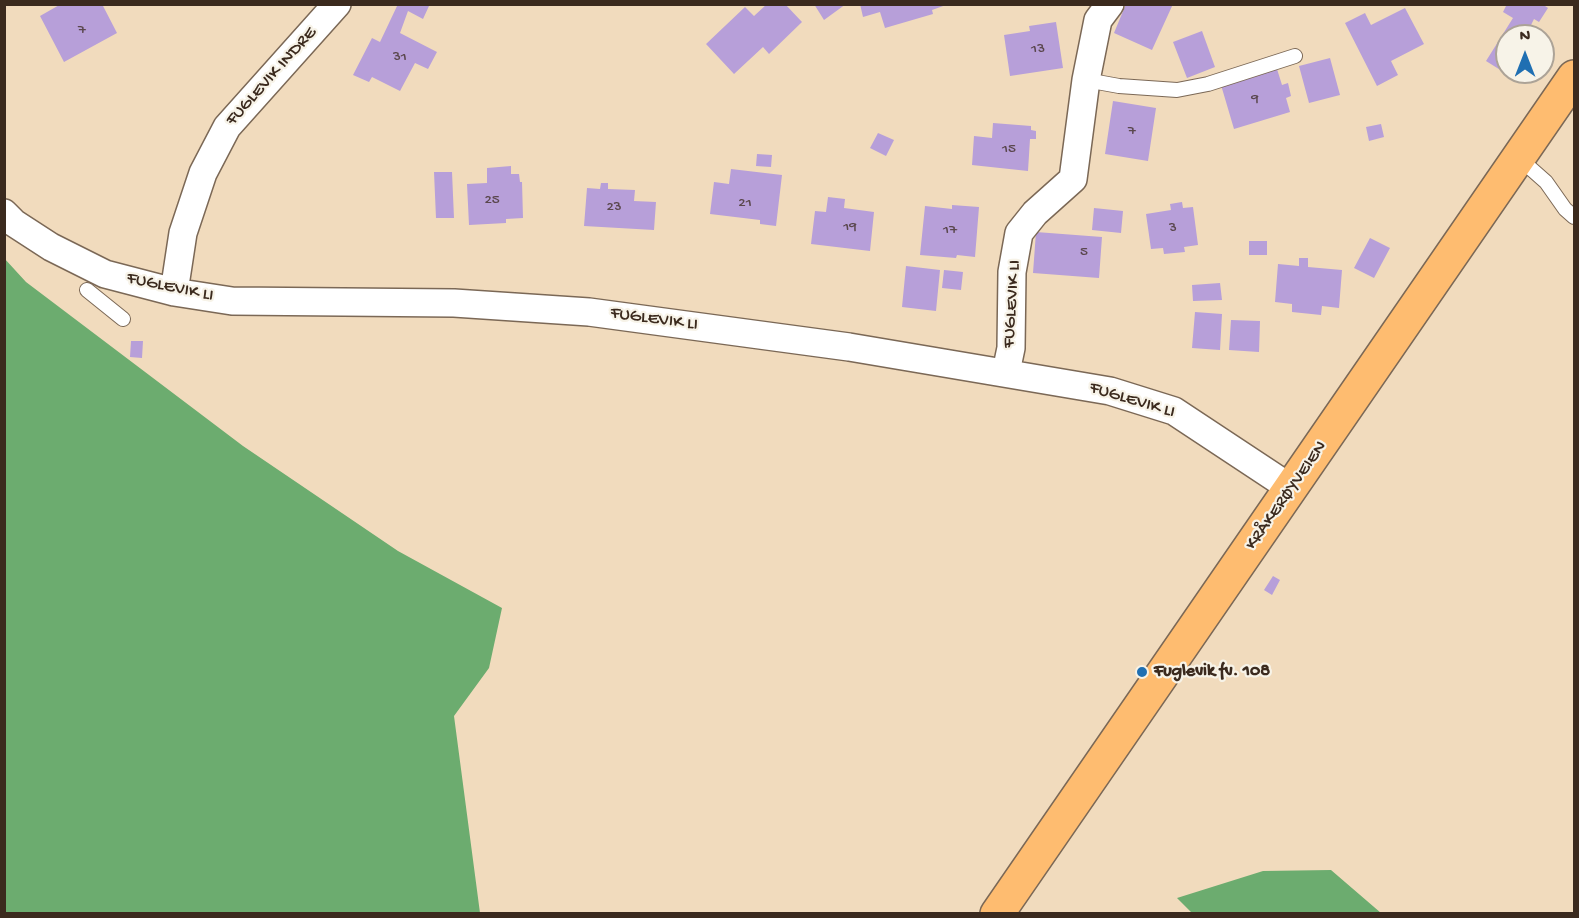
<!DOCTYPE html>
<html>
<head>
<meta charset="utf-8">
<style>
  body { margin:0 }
  #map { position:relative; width:1579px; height:918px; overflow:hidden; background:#f1dbbd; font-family:"Gochi Hand",sans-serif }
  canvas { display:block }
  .frame { position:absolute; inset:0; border:6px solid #3b2a1e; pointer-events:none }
  .north { position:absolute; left:1495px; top:24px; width:60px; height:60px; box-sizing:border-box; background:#f7f3e8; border:2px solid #aca397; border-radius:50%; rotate:0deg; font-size:16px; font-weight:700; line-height:24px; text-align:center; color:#3b2a1e }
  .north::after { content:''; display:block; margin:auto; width:21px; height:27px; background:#1f6fb2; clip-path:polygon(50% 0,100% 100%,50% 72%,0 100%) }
</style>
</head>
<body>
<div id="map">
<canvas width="1579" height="918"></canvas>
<div class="frame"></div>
<div class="north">N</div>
</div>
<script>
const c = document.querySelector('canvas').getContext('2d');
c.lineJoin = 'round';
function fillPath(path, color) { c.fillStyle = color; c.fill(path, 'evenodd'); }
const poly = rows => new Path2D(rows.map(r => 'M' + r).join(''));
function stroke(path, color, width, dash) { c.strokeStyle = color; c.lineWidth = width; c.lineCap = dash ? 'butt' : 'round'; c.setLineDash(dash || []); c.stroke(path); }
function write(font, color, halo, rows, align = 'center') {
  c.font = font + ' "Gochi Hand",sans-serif'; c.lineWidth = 4.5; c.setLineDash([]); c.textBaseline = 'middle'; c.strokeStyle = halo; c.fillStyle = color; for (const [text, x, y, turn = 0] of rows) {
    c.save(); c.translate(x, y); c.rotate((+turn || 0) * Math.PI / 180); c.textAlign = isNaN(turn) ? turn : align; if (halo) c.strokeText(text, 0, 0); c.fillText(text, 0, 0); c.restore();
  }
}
fillPath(poly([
  [4,258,26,282,243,446,398,551,502,608,489,668,454,716,480,913,5,913],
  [1331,870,1381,913,1192,913,1177,898,1263,871]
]), '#6cac6f');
fillPath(poly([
  [61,4,102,4,117,33,64,62,40,16],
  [398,4,429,6,423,19,408,11,400,33,437,52,428,69,415,63,400,91,372,77,369,82,353,75,372,38,380,42],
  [767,4,785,4,802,22,769,54,763,47,734,74,706,44,745,7,754,16],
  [814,4,846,4,824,20],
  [860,4,946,4,946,5,932,10,933,14,885,28,880,12,863,17],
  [1126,4,1173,4,1152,50,1114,33],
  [1507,4,1542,4,1548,8,1539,22,1534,19,1530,27,1546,37,1543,42,1543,36,1507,36,1507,72,1524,72,1518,81,1486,61,1513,18,1503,12],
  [1405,8,1424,44,1391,61,1398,75,1377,86,1345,23,1365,13,1371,25],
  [1056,22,1063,68,1010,76,1004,35,1030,31,1029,26],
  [1202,31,1215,67,1187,78,1173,42],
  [1330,58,1340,95,1309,103,1299,66],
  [1277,69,1282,85,1288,83,1291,96,1286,98,1290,112,1234,129,1221,85],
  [1113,101,1156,108,1148,161,1105,154],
  [993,123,1031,126,1031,130,1036,131,1036,139,1030,139,1028,171,972,165,974,136,992,138],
  [1381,124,1384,137,1369,141,1366,127],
  [878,133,894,140,886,156,870,148],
  [757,154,772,155,771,167,756,166],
  [511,166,511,174,519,174,520,182,522,182,523,218,506,219,506,223,469,225,467,184,487,183,487,168],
  [731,169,782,175,776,226,760,224,760,220,710,214,714,182,729,184],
  [434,172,452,172,454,218,436,218],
  [601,183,608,183,608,189,635,190,634,201,656,202,654,230,584,226,587,188,600,189],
  [828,197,845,199,844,208,874,212,870,251,811,244,815,211,826,212],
  [1182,202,1183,208,1193,207,1198,245,1184,247,1185,252,1164,254,1163,248,1151,249,1146,214,1171,210,1170,204],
  [952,205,979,207,975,257,957,255,956,258,920,255,925,206,952,209],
  [1094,208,1123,211,1121,233,1092,230],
  [1036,232,1102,237,1099,278,1033,273],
  [1370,238,1390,248,1374,278,1354,268],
  [1249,241,1267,241,1267,255,1249,255],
  [1299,258,1308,258,1308,267,1342,270,1339,308,1322,306,1321,315,1292,312,1292,304,1275,302,1278,264,1299,266],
  [906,266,940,270,936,311,902,307],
  [944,270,963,272,961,290,942,288],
  [1220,283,1222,300,1193,301,1192,285],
  [1195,312,1222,314,1220,350,1192,348],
  [1231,320,1260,321,1259,352,1229,350],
  [131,341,143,341,142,358,130,357],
  [1273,576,1280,580,1272,595,1264,590]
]), '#b79fd9');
const lane = poly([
  [1086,80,1119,86,1177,90,1208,84,1295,56],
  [1520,159,1546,182,1565,209,1574,217],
  [87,290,123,319]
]);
const street = poly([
  [4,213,14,223,51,247,105,274,174,292,232,301,454,303,589,312,849,347,1110,391,1174,411,1292,489],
  [174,292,183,233,203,173,227,127,337,4],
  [1006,372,1011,348,1012,272,1019,233,1035,213,1073,179,1086,80,1098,20,1110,4]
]);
const primary = poly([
  [997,914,1574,77]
]);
stroke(lane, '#7b6856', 16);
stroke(street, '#7b6856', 30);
stroke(primary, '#7b6856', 36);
stroke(lane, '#fff', 14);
stroke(street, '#fff', 27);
stroke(primary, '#febc70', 33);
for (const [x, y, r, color] of [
  [1142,672,6,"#1f6fb2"]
]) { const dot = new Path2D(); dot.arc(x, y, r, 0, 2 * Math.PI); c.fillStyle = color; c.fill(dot); stroke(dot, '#f7f3e8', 2); }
write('15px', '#5a474d', null, [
  ["7",82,31],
  ["13",1038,50],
  ["31",400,58],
  ["9",1255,100],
  ["7",1132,132],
  ["15",1009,150],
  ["25",492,201],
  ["21",745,204],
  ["23",614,208],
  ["19",850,228],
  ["3",1173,229],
  ["17",950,231],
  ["5",1084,253]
]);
write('18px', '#3b2a1e', '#f7f3e8', [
  ["FUGLEVIK INDRE",272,77,-48],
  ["FUGLEVIK LI",170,288,12],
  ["FUGLEVIK LI",1013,304,-86],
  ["FUGLEVIK LI",654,320,8],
  ["FUGLEVIK LI",1132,401,17],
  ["KRÅKERØYVEIEN",1287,496,-55]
]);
write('bold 18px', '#3b2a1e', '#f7f3e8', [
  ["Fuglevik fv. 108",1154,672]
], 'left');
</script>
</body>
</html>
